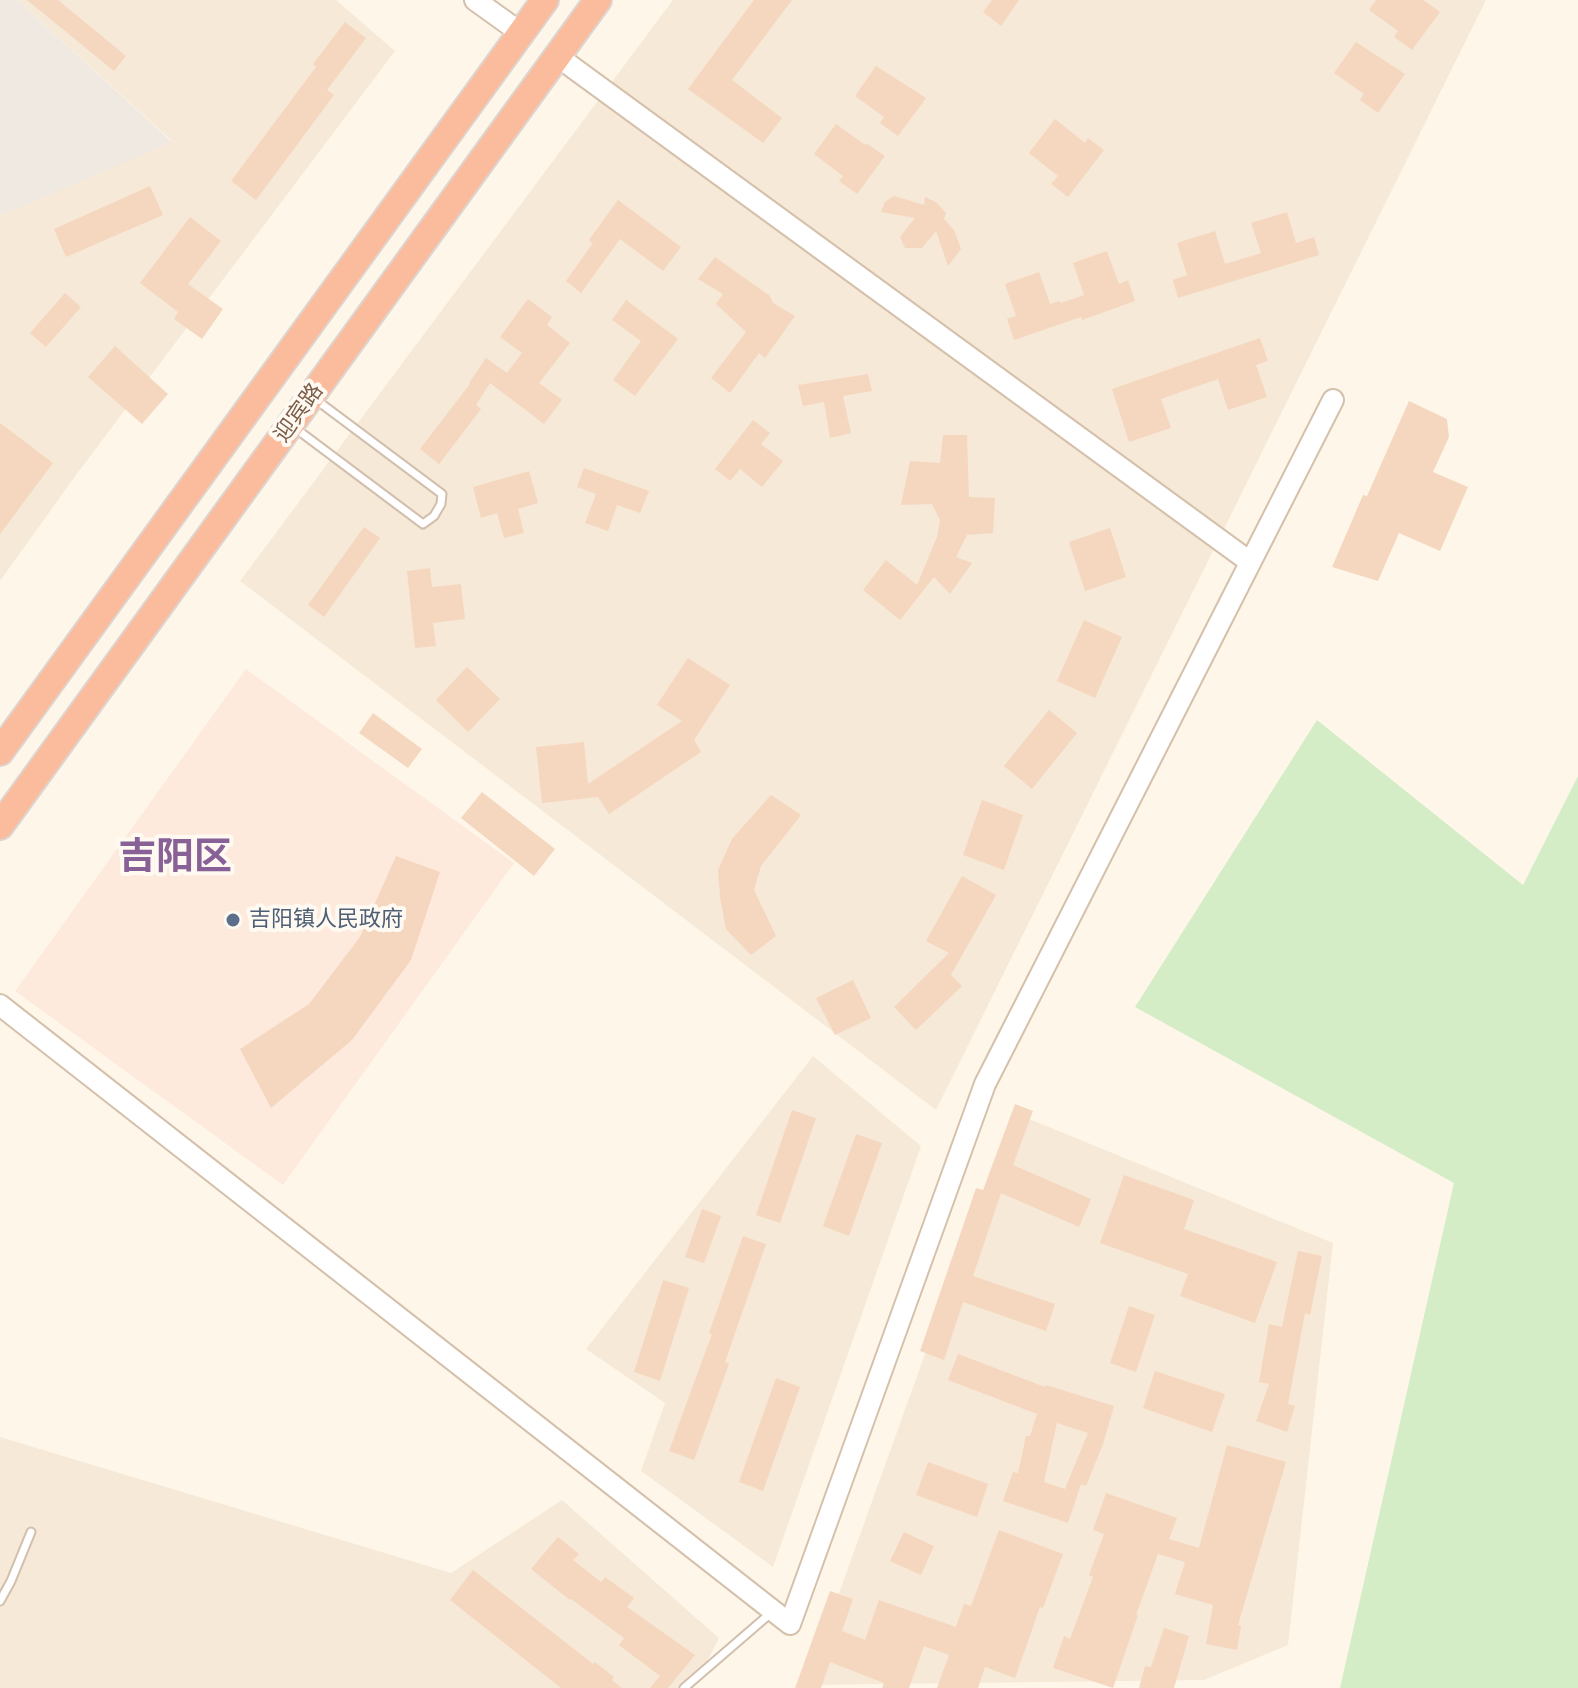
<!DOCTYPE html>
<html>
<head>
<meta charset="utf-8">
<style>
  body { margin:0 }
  canvas { display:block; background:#fef7e9 }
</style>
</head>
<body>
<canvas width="1578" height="1688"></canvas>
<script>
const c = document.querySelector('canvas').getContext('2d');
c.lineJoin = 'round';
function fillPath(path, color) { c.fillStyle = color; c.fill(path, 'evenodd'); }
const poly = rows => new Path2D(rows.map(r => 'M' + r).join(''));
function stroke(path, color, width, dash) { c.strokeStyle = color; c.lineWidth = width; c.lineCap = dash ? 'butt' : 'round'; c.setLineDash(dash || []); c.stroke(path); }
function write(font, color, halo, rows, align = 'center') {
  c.font = font + ' "Noto Sans","Noto Sans SC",sans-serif'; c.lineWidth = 8; c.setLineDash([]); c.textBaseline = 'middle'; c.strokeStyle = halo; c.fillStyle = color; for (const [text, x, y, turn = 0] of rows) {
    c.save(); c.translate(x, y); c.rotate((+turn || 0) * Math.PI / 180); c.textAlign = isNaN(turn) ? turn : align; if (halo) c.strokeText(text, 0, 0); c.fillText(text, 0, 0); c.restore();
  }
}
fillPath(poly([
  [17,0,336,0,395,51,76,475,0,581,0,216,172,141],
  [673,0,1486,0,936,1110,240,581],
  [813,1056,921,1146,773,1567,641,1471,665,1403,586,1349],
  [1012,1112,1333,1243,1288,1645,1204,1680,806,1685],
  [0,1437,451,1573,562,1500,719,1638,693,1688,0,1688]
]), '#f6e9d7');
fillPath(poly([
  [246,669,514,863,283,1185,15,991]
]), '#fee9dd');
fillPath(poly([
  [0,0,17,0,172,142,0,216]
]), '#efe9e2');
fillPath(poly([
  [1317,720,1523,885,1578,776,1578,1688,1340,1688,1454,1183,1135,1007]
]), '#d4edc6');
fillPath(poly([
  [27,0,58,0,126,56,114,71],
  [754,0,792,0,732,80,782,118,763,143,688,89],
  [992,0,1019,0,1001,26,983,12],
  [1376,0,1423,0,1440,12,1412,50,1394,37,1398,31,1369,10],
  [345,22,366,38,327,90,334,95,256,200,231,181,316,67,313,64],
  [1356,42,1405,74,1378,113,1360,100,1364,94,1334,73],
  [876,66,926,98,898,136,880,123,884,117,855,96],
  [1055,119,1085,143,1088,138,1104,150,1068,197,1051,184,1058,176,1029,153],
  [836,124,865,145,866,143,885,156,857,194,839,181,843,176,814,154],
  [150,186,163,215,66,257,54,229],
  [894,196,924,205,925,197,936,202,946,213,944,219,954,230,961,249,948,266,936,231,922,248,905,248,900,237,915,218,881,212,885,202],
  [618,200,681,247,663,271,620,239,581,293,566,281,593,243,589,240],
  [1287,212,1296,243,1314,237,1319,255,1178,298,1173,280,1187,275,1177,243,1215,231,1225,264,1261,253,1251,223],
  [190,217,221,241,188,284,223,309,202,339,174,319,178,312,140,283],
  [1107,251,1119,284,1128,280,1135,301,1082,320,1081,317,1014,340,1007,319,1016,316,1005,284,1039,272,1050,304,1060,301,1061,303,1084,295,1073,263],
  [715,257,770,296,773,303,795,316,765,358,759,353,730,393,711,378,746,332,716,304,723,294,698,279],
  [65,293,81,307,46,347,30,333],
  [528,299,552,317,547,325,570,343,539,383,562,400,544,424,490,383,476,405,481,409,439,464,420,449,470,384,469,383,486,358,507,373,522,353,500,337],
  [626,300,678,339,635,396,613,380,641,341,612,320],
  [1260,338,1268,361,1256,365,1267,397,1228,410,1218,379,1161,399,1171,428,1129,442,1112,389],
  [115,346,168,394,142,424,88,377],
  [868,374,872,391,843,396,851,433,830,438,824,402,803,406,798,385],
  [1409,401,1447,419,1449,437,1433,472,1468,487,1440,551,1399,533,1378,581,1332,567,1363,495,1367,496],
  [753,420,770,433,761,444,783,461,762,487,740,469,730,481,715,469],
  [0,423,53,463,0,534],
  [943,435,967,435,969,497,995,498,993,533,967,535,956,557,972,563,950,594,934,577,900,620,863,590,886,560,917,585,937,537,940,520,932,504,901,505,910,461,940,463],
  [584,468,649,491,640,513,617,505,608,531,585,523,596,494,577,487],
  [529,471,538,503,518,509,524,533,504,538,497,513,481,518,473,487],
  [364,527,380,538,324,617,308,605],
  [1110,528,1126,577,1085,591,1069,542],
  [430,568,432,587,461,584,465,619,433,623,436,646,415,648,407,571],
  [1084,620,1122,637,1095,698,1057,681],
  [688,658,730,685,694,740,701,752,609,814,598,797,542,803,536,747,584,742,588,784,682,721,657,705],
  [467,667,500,699,468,732,436,700],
  [1049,710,1077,733,1032,789,1004,766],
  [373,713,422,749,408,768,359,733],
  [482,792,555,849,534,876,461,818],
  [771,795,801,815,761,866,754,890,776,936,751,955,726,929,720,897,718,870,732,839],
  [982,800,1023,815,1004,870,963,855],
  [396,856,440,872,411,960,352,1040,271,1108,240,1049,309,1004,360,937],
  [962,876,996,895,951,975,962,986,916,1030,894,1007,949,953,926,941],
  [853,980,871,1018,835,1035,816,998],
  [1015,1104,1033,1111,1013,1165,1091,1199,1079,1227,1001,1193,973,1276,1055,1304,1046,1331,963,1302,944,1360,920,1351,976,1188,983,1190],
  [792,1110,816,1118,780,1223,756,1215],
  [856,1134,882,1143,849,1236,823,1226],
  [1124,1175,1194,1200,1184,1229,1277,1262,1255,1323,1180,1296,1188,1274,1100,1243],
  [702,1209,721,1216,704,1263,685,1257],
  [743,1236,766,1244,725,1362,729,1364,694,1460,669,1451,712,1334,709,1333],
  [1298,1251,1322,1256,1310,1315,1305,1313,1288,1404,1295,1406,1287,1432,1256,1421,1269,1384,1259,1382,1269,1324,1282,1327],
  [663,1280,689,1288,660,1381,634,1372],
  [1129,1306,1155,1315,1136,1372,1110,1363],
  [958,1354,1045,1387,1046,1385,1114,1406,1103,1444,1086,1486,1081,1484,1068,1523,1003,1501,1013,1472,1018,1473,1026,1436,1030,1436,1037,1414,948,1380],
  [1057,1423,1088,1433,1065,1489,1044,1482],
  [1155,1371,1225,1394,1212,1432,1143,1408],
  [776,1378,800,1387,763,1491,739,1482],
  [1227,1445,1286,1462,1238,1625,1241,1626,1237,1650,1206,1644,1213,1605,1175,1594,1185,1562,1158,1554,1136,1615,1138,1615,1113,1688,1053,1668,1064,1636,1070,1639,1093,1577,1089,1575,1104,1534,1093,1530,1106,1493,1177,1518,1169,1539,1199,1548],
  [928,1462,988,1484,977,1517,916,1495],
  [999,1530,1063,1554,1043,1608,1040,1607,1015,1678,985,1667,978,1688,937,1688,949,1655,924,1646,909,1688,882,1688,884,1683,830,1662,821,1688,795,1688,830,1591,853,1599,842,1631,865,1640,879,1600,956,1627,964,1604,971,1606],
  [904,1532,934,1546,921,1575,890,1561],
  [558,1537,579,1554,573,1560,601,1582,605,1577,634,1598,627,1607,695,1655,668,1688,650,1688,660,1676,619,1645,624,1638,571,1599,570,1600,531,1569],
  [473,1570,593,1664,595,1662,614,1677,612,1680,622,1688,561,1688,450,1600],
  [1164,1628,1189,1636,1174,1688,1139,1688,1145,1666,1151,1667]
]), '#f5d7bf');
const lane = poly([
  [295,428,423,524,434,516,441,504,442,494,315,399],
  [0,1601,11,1581,31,1532],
  [684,1688,772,1612]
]);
const secondary = poly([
  [475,0,521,33],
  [557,56,1250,562],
  [0,1005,790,1624,985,1084,1333,400]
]);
const highway = poly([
  [0,752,545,0],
  [0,826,598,0]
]);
stroke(lane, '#d2bfad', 11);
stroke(secondary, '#d5c0ab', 24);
stroke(highway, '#ddd5d0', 30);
stroke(lane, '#fff', 7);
stroke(secondary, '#fff', 20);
stroke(highway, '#fbbb9d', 26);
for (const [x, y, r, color] of [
  [233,920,8,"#5c6f8a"]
]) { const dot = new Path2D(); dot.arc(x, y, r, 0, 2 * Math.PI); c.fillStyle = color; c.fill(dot); stroke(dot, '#fffaf1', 3); }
write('22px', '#7b5e4a', '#fffaf1', [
  ["迎宾路",299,413,-54]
]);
write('22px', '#4e5e75', '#fffaf1', [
  ["吉阳镇人民政府",249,920]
], 'left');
write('bold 38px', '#886296', '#fffaf1', [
  ["吉阳区",175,858]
]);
</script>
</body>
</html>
